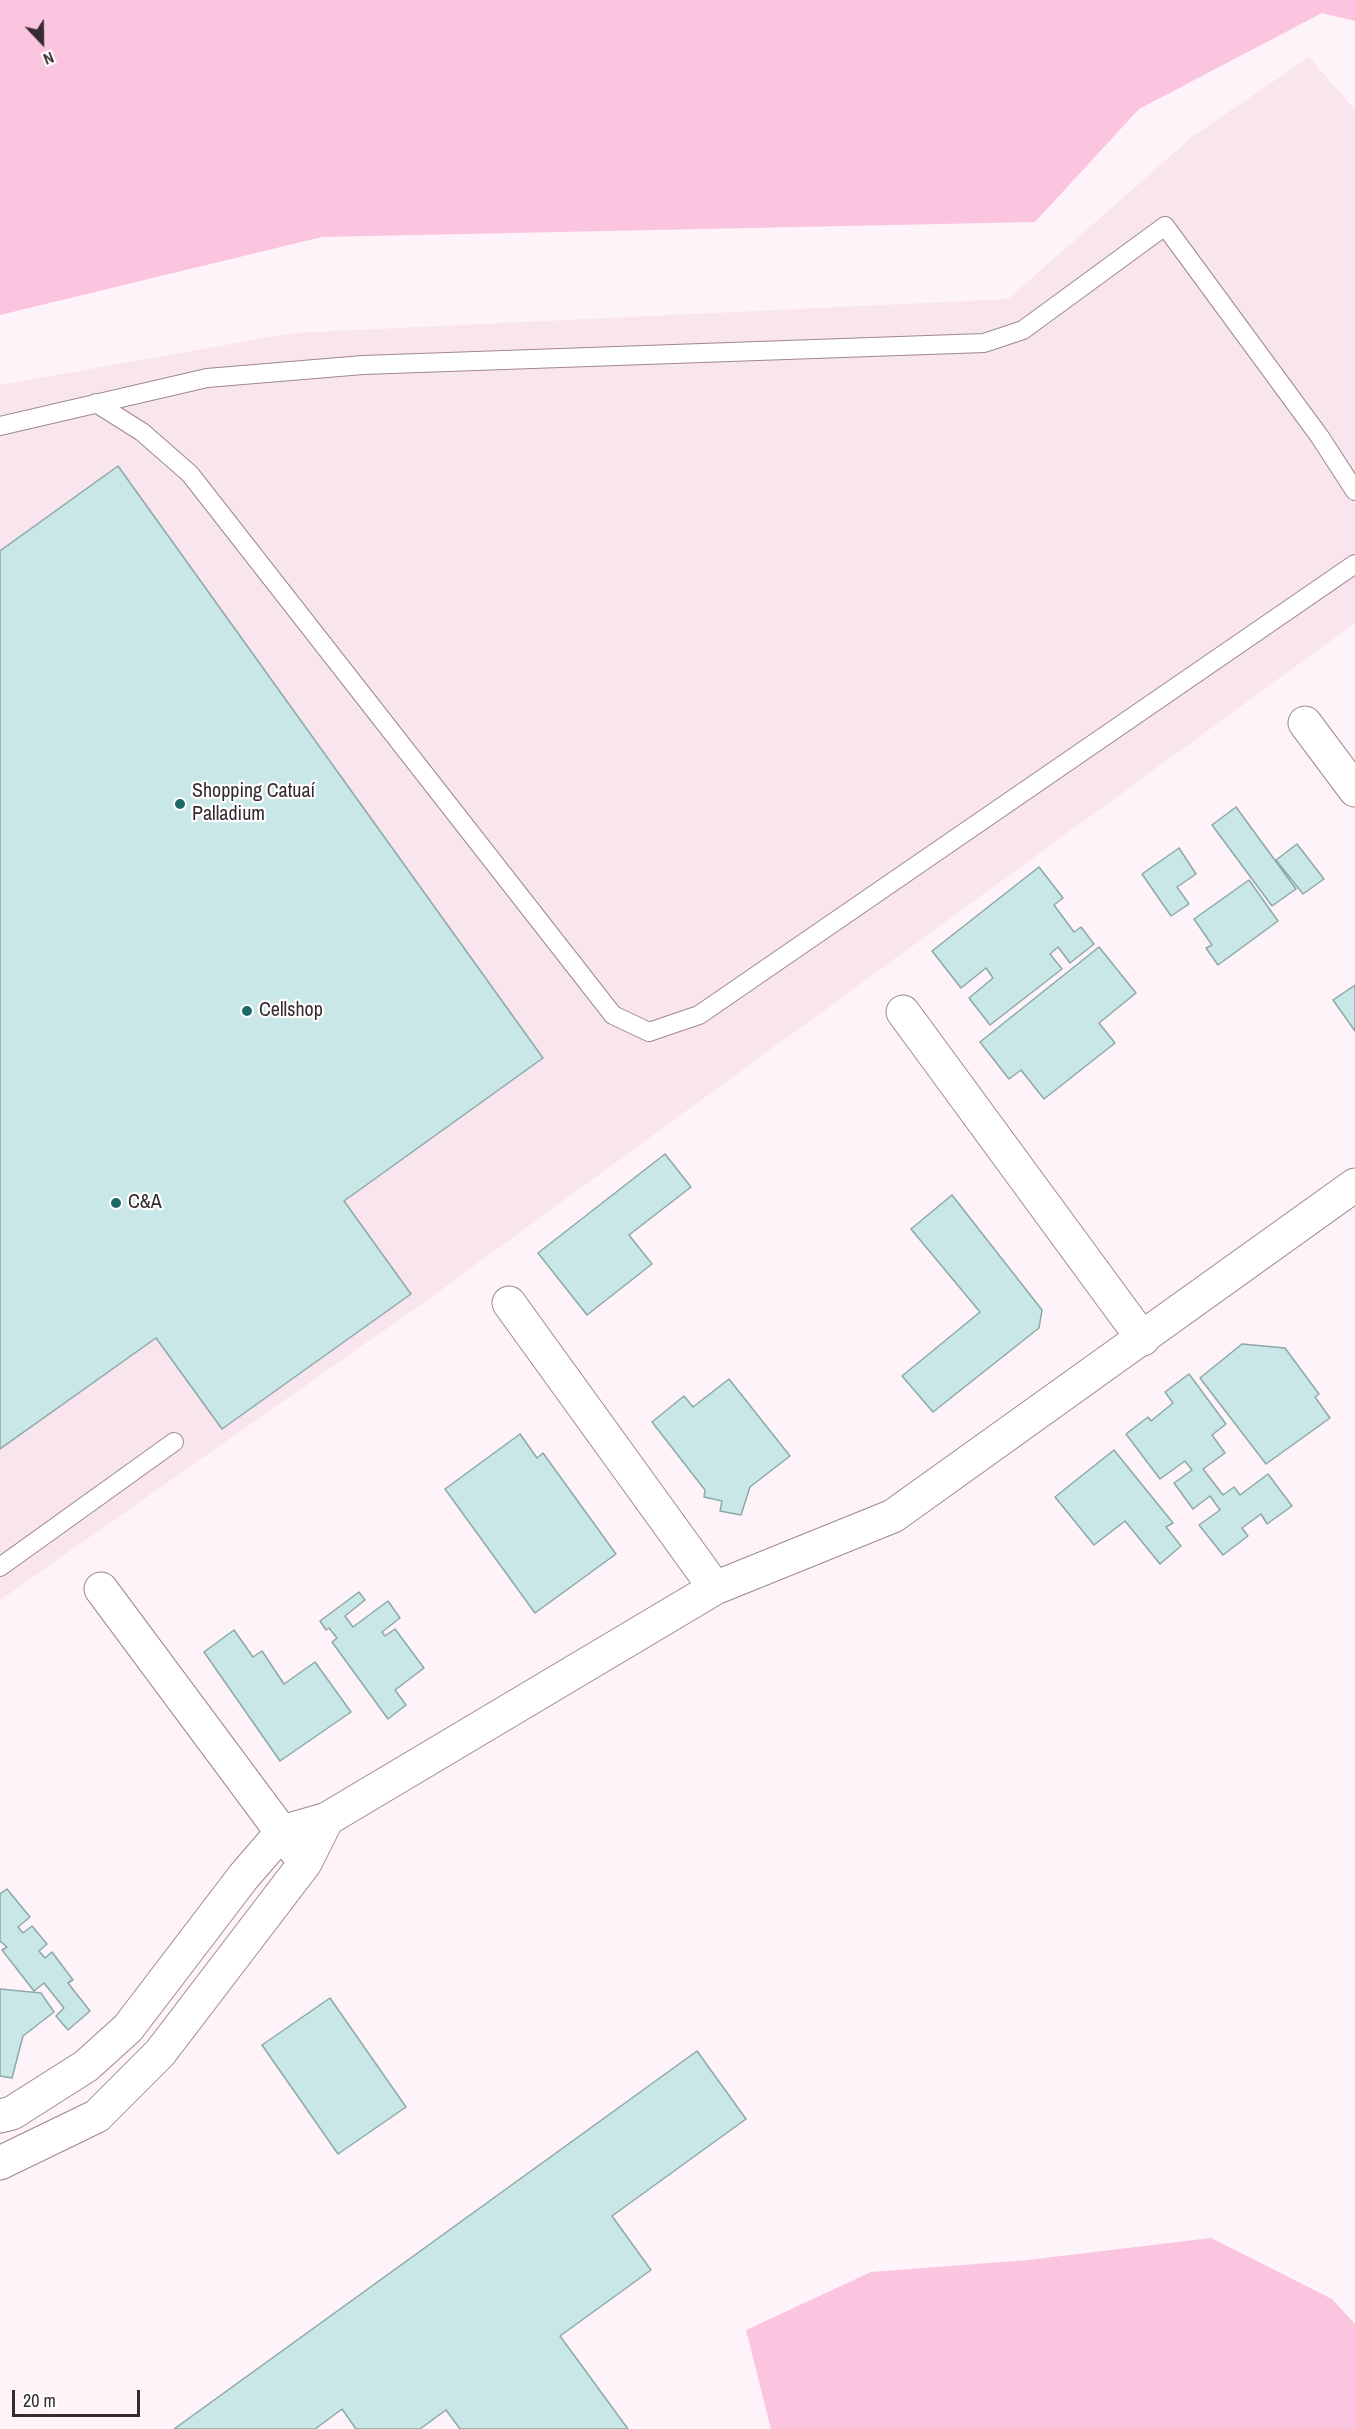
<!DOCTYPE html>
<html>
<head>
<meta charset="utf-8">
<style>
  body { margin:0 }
  #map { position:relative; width:1355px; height:2429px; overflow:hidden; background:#fef3f8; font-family:"Archivo Narrow",sans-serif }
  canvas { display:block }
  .north { position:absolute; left:12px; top:12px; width:60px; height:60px; -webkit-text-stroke:4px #fff; paint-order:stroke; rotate:158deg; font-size:16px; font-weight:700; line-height:24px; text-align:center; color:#352b30 }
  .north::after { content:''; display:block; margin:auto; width:21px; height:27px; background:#352b30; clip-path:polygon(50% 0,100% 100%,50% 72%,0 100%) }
  .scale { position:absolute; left:12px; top:2390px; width:128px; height:27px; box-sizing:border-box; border:3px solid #352b30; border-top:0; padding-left:8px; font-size:18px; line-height:21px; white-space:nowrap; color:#352b30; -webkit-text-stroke:4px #fff; paint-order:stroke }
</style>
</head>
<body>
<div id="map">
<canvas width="1355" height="2429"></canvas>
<div class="north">N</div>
<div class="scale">20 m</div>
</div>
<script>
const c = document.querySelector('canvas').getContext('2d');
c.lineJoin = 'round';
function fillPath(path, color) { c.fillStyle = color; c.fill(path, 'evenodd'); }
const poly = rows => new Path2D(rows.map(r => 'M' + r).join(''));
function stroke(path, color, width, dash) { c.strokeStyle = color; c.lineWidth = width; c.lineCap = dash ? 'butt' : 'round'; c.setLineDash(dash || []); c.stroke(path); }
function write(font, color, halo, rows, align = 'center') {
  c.font = font + ' "Archivo Narrow",sans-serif'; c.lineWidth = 4.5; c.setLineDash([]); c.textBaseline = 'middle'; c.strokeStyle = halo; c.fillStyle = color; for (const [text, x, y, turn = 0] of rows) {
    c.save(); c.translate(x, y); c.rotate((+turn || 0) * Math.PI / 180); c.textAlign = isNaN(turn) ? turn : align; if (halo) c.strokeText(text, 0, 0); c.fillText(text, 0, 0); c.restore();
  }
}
fillPath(poly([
  [1309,57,1355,110,1355,623,423,1303,0,1600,0,385,293,333,1008,299,1192,137]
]), '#f9e5ee');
fillPath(poly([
  [0,0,1355,0,1355,21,1322,13,1139,109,1035,222,322,237,0,315],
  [1211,2238,1332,2299,1355,2324,1355,2429,771,2429,746,2330,871,2272,1028,2260]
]), '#fbc5df');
const building = poly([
  [118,466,543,1058,344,1201,411,1294,222,1429,156,1338,0,1449,0,551,118,466],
  [1236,807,1296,889,1272,906,1212,825,1236,807],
  [1297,844,1324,879,1303,894,1276,860,1297,844],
  [1179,848,1196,874,1177,887,1189,904,1171,916,1142,874,1179,848],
  [1039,867,1063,898,1054,905,1074,932,1081,927,1094,944,1070,963,1058,947,1050,954,1062,969,990,1025,969,998,993,978,986,968,961,988,932,951,1039,867],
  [1249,880,1278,921,1218,965,1206,948,1212,945,1194,919,1249,880],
  [1099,947,1136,993,1099,1023,1115,1043,1044,1099,1021,1070,1009,1079,980,1042,1099,947],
  [1355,985,1355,1031,1333,1000,1355,985],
  [665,1154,691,1187,629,1235,652,1264,587,1315,538,1253,665,1154],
  [952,1195,1042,1310,1039,1328,933,1412,902,1376,980,1312,911,1229,952,1195],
  [1242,1344,1285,1348,1319,1394,1315,1397,1330,1418,1266,1464,1200,1378,1242,1344],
  [1189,1374,1226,1424,1212,1435,1225,1453,1203,1469,1223,1495,1234,1487,1240,1495,1268,1474,1292,1506,1267,1524,1261,1514,1242,1528,1248,1536,1223,1555,1199,1525,1220,1510,1210,1496,1193,1509,1174,1483,1192,1470,1185,1461,1160,1479,1126,1434,1148,1417,1151,1421,1173,1403,1165,1392,1189,1374],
  [729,1379,790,1456,750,1487,741,1515,720,1511,722,1501,704,1497,705,1490,652,1422,684,1396,693,1407,729,1379],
  [520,1434,537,1458,543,1453,616,1554,535,1613,445,1489,520,1434],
  [1114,1450,1173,1523,1166,1527,1181,1546,1160,1564,1125,1521,1094,1545,1055,1497,1114,1450],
  [359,1592,365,1600,345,1616,353,1627,388,1601,400,1618,382,1632,385,1636,395,1629,424,1668,395,1690,406,1705,388,1719,332,1642,337,1638,329,1628,326,1630,320,1621,359,1592],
  [234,1630,253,1657,262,1651,284,1684,315,1662,351,1712,280,1761,204,1652,234,1630],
  [7,1889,30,1917,18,1927,23,1933,32,1926,47,1944,39,1951,45,1958,52,1952,73,1980,68,1983,90,2011,68,2030,56,2016,64,2008,44,1983,34,1991,2,1950,7,1947,0,1941,0,1894,7,1889],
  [0,1989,41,1993,54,2012,23,2036,12,2078,0,2076,0,1989],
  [330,1998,406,2107,338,2154,262,2045,330,1998],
  [697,2051,746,2119,612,2216,651,2270,560,2336,628,2429,460,2429,446,2410,420,2429,356,2429,342,2409,315,2429,174,2429,697,2051]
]);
fillPath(building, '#c8e7e6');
stroke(building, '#8ca9a8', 1.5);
const service = poly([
  [96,403,142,432,190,474,613,1015,649,1032,699,1015,1355,564],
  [0,426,207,378,363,365,984,343,1023,330,1165,226,1320,437,1355,491],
  [0,1567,174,1442]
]);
const minor = poly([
  [1305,723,1355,790],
  [903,1012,1143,1339],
  [509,1303,715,1588],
  [101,1589,295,1850],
  [0,2116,12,2113,86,2066,128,2028,244,1876,282,1832,327,1819,715,1588,893,1516,1355,1185],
  [0,2163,97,2116,160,2053,305,1863,327,1819]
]);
stroke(service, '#9f8792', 20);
stroke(minor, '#9f8792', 35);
stroke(service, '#fff', 18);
stroke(minor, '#fff', 33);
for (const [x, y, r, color] of [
  [180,804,6,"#1c6969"],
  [247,1011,6,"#1c6969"],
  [116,1203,6,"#1c6969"]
]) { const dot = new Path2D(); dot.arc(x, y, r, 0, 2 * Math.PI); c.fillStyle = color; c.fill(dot); stroke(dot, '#fff', 2); }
write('20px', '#352b30', '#fff', [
  ["Shopping Catuaí",192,792],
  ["Palladium",192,815],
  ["Cellshop",259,1011],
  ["C&A",128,1203]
], 'left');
</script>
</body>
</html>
